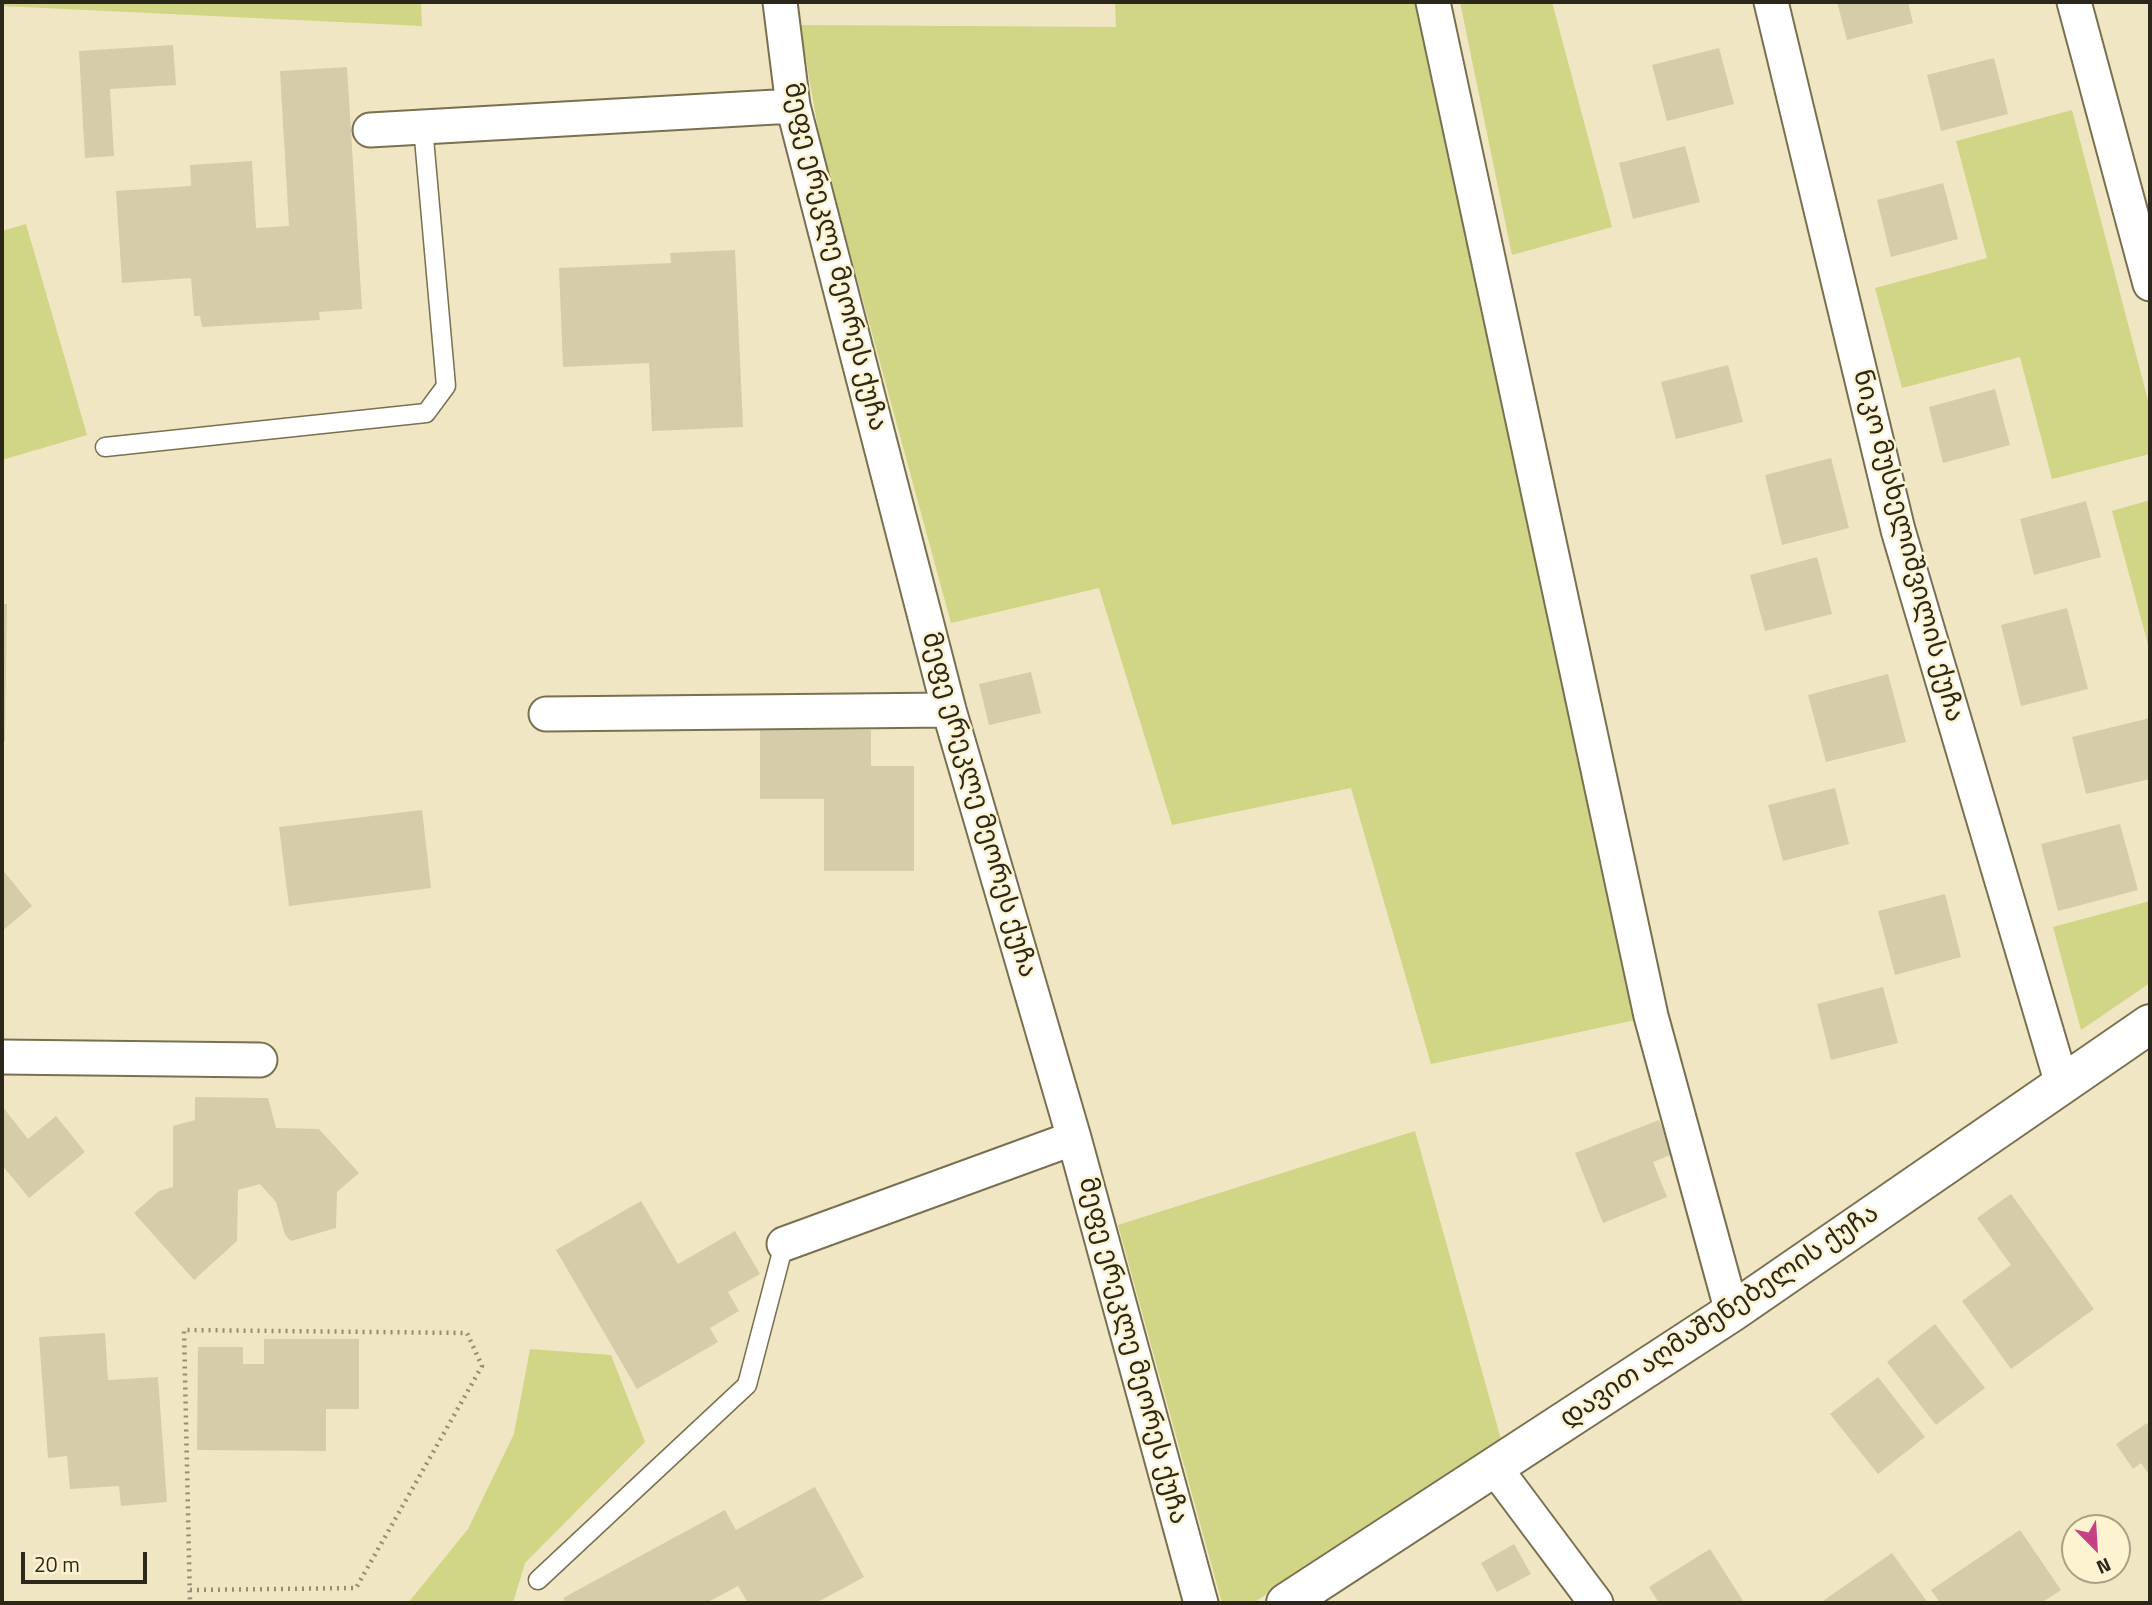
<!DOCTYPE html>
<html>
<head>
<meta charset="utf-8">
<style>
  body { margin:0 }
  #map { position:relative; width:2152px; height:1605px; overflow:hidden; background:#f0e6c3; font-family:"Titillium Web",sans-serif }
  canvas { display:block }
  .frame { position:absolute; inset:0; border:4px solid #2b271a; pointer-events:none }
  .north { position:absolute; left:2061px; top:1514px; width:70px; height:70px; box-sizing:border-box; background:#fdf3d0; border:2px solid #a9a187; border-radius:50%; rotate:156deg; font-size:19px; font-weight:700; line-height:28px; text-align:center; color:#2b271a }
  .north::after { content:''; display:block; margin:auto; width:24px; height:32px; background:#c54084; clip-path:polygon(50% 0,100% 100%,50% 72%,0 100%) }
  .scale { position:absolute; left:21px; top:1552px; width:126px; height:32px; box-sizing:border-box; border:4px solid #2b271a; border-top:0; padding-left:9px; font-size:21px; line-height:24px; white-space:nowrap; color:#2b271a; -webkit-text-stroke:5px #fdf3d0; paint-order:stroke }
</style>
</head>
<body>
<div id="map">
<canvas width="2152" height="1605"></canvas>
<div class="frame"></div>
<div class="north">N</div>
<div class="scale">20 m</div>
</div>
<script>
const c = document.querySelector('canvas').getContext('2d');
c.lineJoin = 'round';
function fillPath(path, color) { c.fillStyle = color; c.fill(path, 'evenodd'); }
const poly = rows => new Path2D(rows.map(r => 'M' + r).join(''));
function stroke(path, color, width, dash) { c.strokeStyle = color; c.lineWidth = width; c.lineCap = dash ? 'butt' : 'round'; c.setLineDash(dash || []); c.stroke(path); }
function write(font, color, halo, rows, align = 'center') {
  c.font = font + ' "Titillium Web","Noto Sans Georgian",sans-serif'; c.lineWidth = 5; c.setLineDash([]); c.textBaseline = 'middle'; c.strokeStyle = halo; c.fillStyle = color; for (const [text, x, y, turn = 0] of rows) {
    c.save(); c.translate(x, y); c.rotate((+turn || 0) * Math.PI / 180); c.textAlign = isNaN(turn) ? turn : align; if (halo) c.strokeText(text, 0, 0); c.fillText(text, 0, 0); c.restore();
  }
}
fillPath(poly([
  [2,2,421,2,422,26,2,6],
  [1115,2,1419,2,1640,1019,1431,1064,1351,788,1172,825,1099,588,951,623,821,146,800,25,1116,27],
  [1460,2,1552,2,1612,227,1512,255],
  [2072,110,2150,408,2150,454,2052,479,2020,357,1902,388,1875,288,1987,258,1956,141],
  [26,224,87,435,2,460,2,231],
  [2150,500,2150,652,2112,511],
  [2150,901,2150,983,2081,1030,2053,927],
  [1415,1131,1502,1443,1253,1603,1222,1603,1118,1225],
  [530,1349,611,1355,645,1442,525,1563,513,1603,408,1603,468,1529,514,1434]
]), '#d1d586');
fillPath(poly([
  [1837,2,1908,2,1913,23,1847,40],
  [173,45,176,85,110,89,114,156,85,158,79,51],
  [1719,48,1734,104,1667,121,1652,65],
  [1994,58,2008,114,1941,131,1927,75],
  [347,67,362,309,319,312,320,320,202,327,200,316,194,316,191,278,122,283,116,191,191,186,190,165,252,161,256,228,289,226,280,71],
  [1685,146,1700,202,1633,219,1619,163],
  [1943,183,1958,239,1891,257,1877,200],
  [735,250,743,427,652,431,649,363,563,367,559,268,671,263,670,253],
  [1728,365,1743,422,1676,439,1661,382],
  [1995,389,2010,445,1943,463,1929,407],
  [1831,458,1849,528,1782,545,1765,475],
  [2086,501,2101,557,2034,575,2020,519],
  [1817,557,1832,614,1765,631,1750,575],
  [2,604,7,604,5,741,2,741],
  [2067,608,2088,689,2021,706,2001,625],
  [1031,672,1041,713,989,725,979,684],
  [1888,674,1906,742,1826,762,1808,695],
  [2150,718,2150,779,2086,794,2072,737],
  [760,730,871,730,871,766,914,766,914,871,824,871,824,799,760,799],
  [1835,788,1849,844,1783,861,1768,805],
  [422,810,431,888,289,906,279,827],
  [2120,824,2138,890,2058,911,2041,844],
  [2,869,32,906,2,931],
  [1945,894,1961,957,1895,975,1878,911],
  [1883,987,1898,1043,1831,1060,1817,1004],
  [195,1097,268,1098,276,1128,319,1129,359,1173,337,1192,336,1228,291,1241,285,1235,276,1202,260,1184,238,1190,237,1241,194,1280,134,1213,159,1191,173,1187,173,1126,195,1120],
  [2,1106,28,1139,56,1116,85,1152,29,1198,2,1165],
  [1659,1120,1673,1154,1653,1162,1667,1197,1603,1223,1575,1153],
  [2011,1194,2094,1309,2011,1369,1962,1301,2011,1265,1977,1218],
  [641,1201,678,1264,735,1231,760,1274,728,1292,739,1311,710,1328,718,1342,637,1389,556,1250],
  [1935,1324,1985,1388,1936,1425,1887,1362],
  [105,1333,108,1380,158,1377,167,1502,121,1506,119,1486,70,1489,67,1456,48,1458,39,1337],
  [264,1339,359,1339,359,1409,326,1409,326,1451,197,1450,198,1347,243,1347,243,1364,264,1364],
  [1878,1377,1925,1437,1878,1474,1830,1414],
  [2147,1423,2150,1428,2150,1476,2141,1463,2133,1469,2116,1444],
  [815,1487,864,1577,816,1603,748,1603,738,1586,706,1603,566,1603,563,1598,725,1510,736,1530],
  [2020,1530,2061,1590,2041,1603,1940,1603,1931,1590],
  [1514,1544,1531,1574,1497,1592,1481,1563],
  [1710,1549,1743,1601,1659,1603,1649,1587],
  [1892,1553,1928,1603,1820,1603]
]), '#d5cca9');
const service = poly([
  [105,447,426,413,446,386,423,127],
  [538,1580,747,1385,784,1244]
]);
const minor = poly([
  [780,2,793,106,949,710,1074,1138,1201,1603],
  [1433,2,1651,1016,1732,1312],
  [1771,2,1898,530,2062,1084],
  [2074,2,2150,284],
  [370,130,793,106],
  [546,714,949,710],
  [2,1057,260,1060],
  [784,1244,1074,1138],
  [1495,1468,1596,1603]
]);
const tertiary = poly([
  [1286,1603,1732,1312,2150,1024]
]);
stroke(service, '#797050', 21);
stroke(minor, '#797050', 37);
stroke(tertiary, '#797050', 42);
stroke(poly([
  [190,1590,356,1588,482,1366,467,1333,184,1330,190,1603]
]), '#948d74', 4.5, [2, 5]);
stroke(service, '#fff', 18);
stroke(minor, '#fff', 33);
stroke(tertiary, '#fff', 38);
write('26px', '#2b271a', '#fdf3d0', [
  ["მეფე ერეკლე მეორეს ქუჩა",834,257,76],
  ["ნიკო მუსხელიშვილის ქუჩა",1907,546,75],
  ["მეფე ერეკლე მეორეს ქუჩა",978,805,74],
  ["დავით აღმაშენებელის ქუჩა",1720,1317,-34],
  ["მეფე ერეკლე მეორეს ქუჩა",1132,1351,75]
]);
</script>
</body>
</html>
